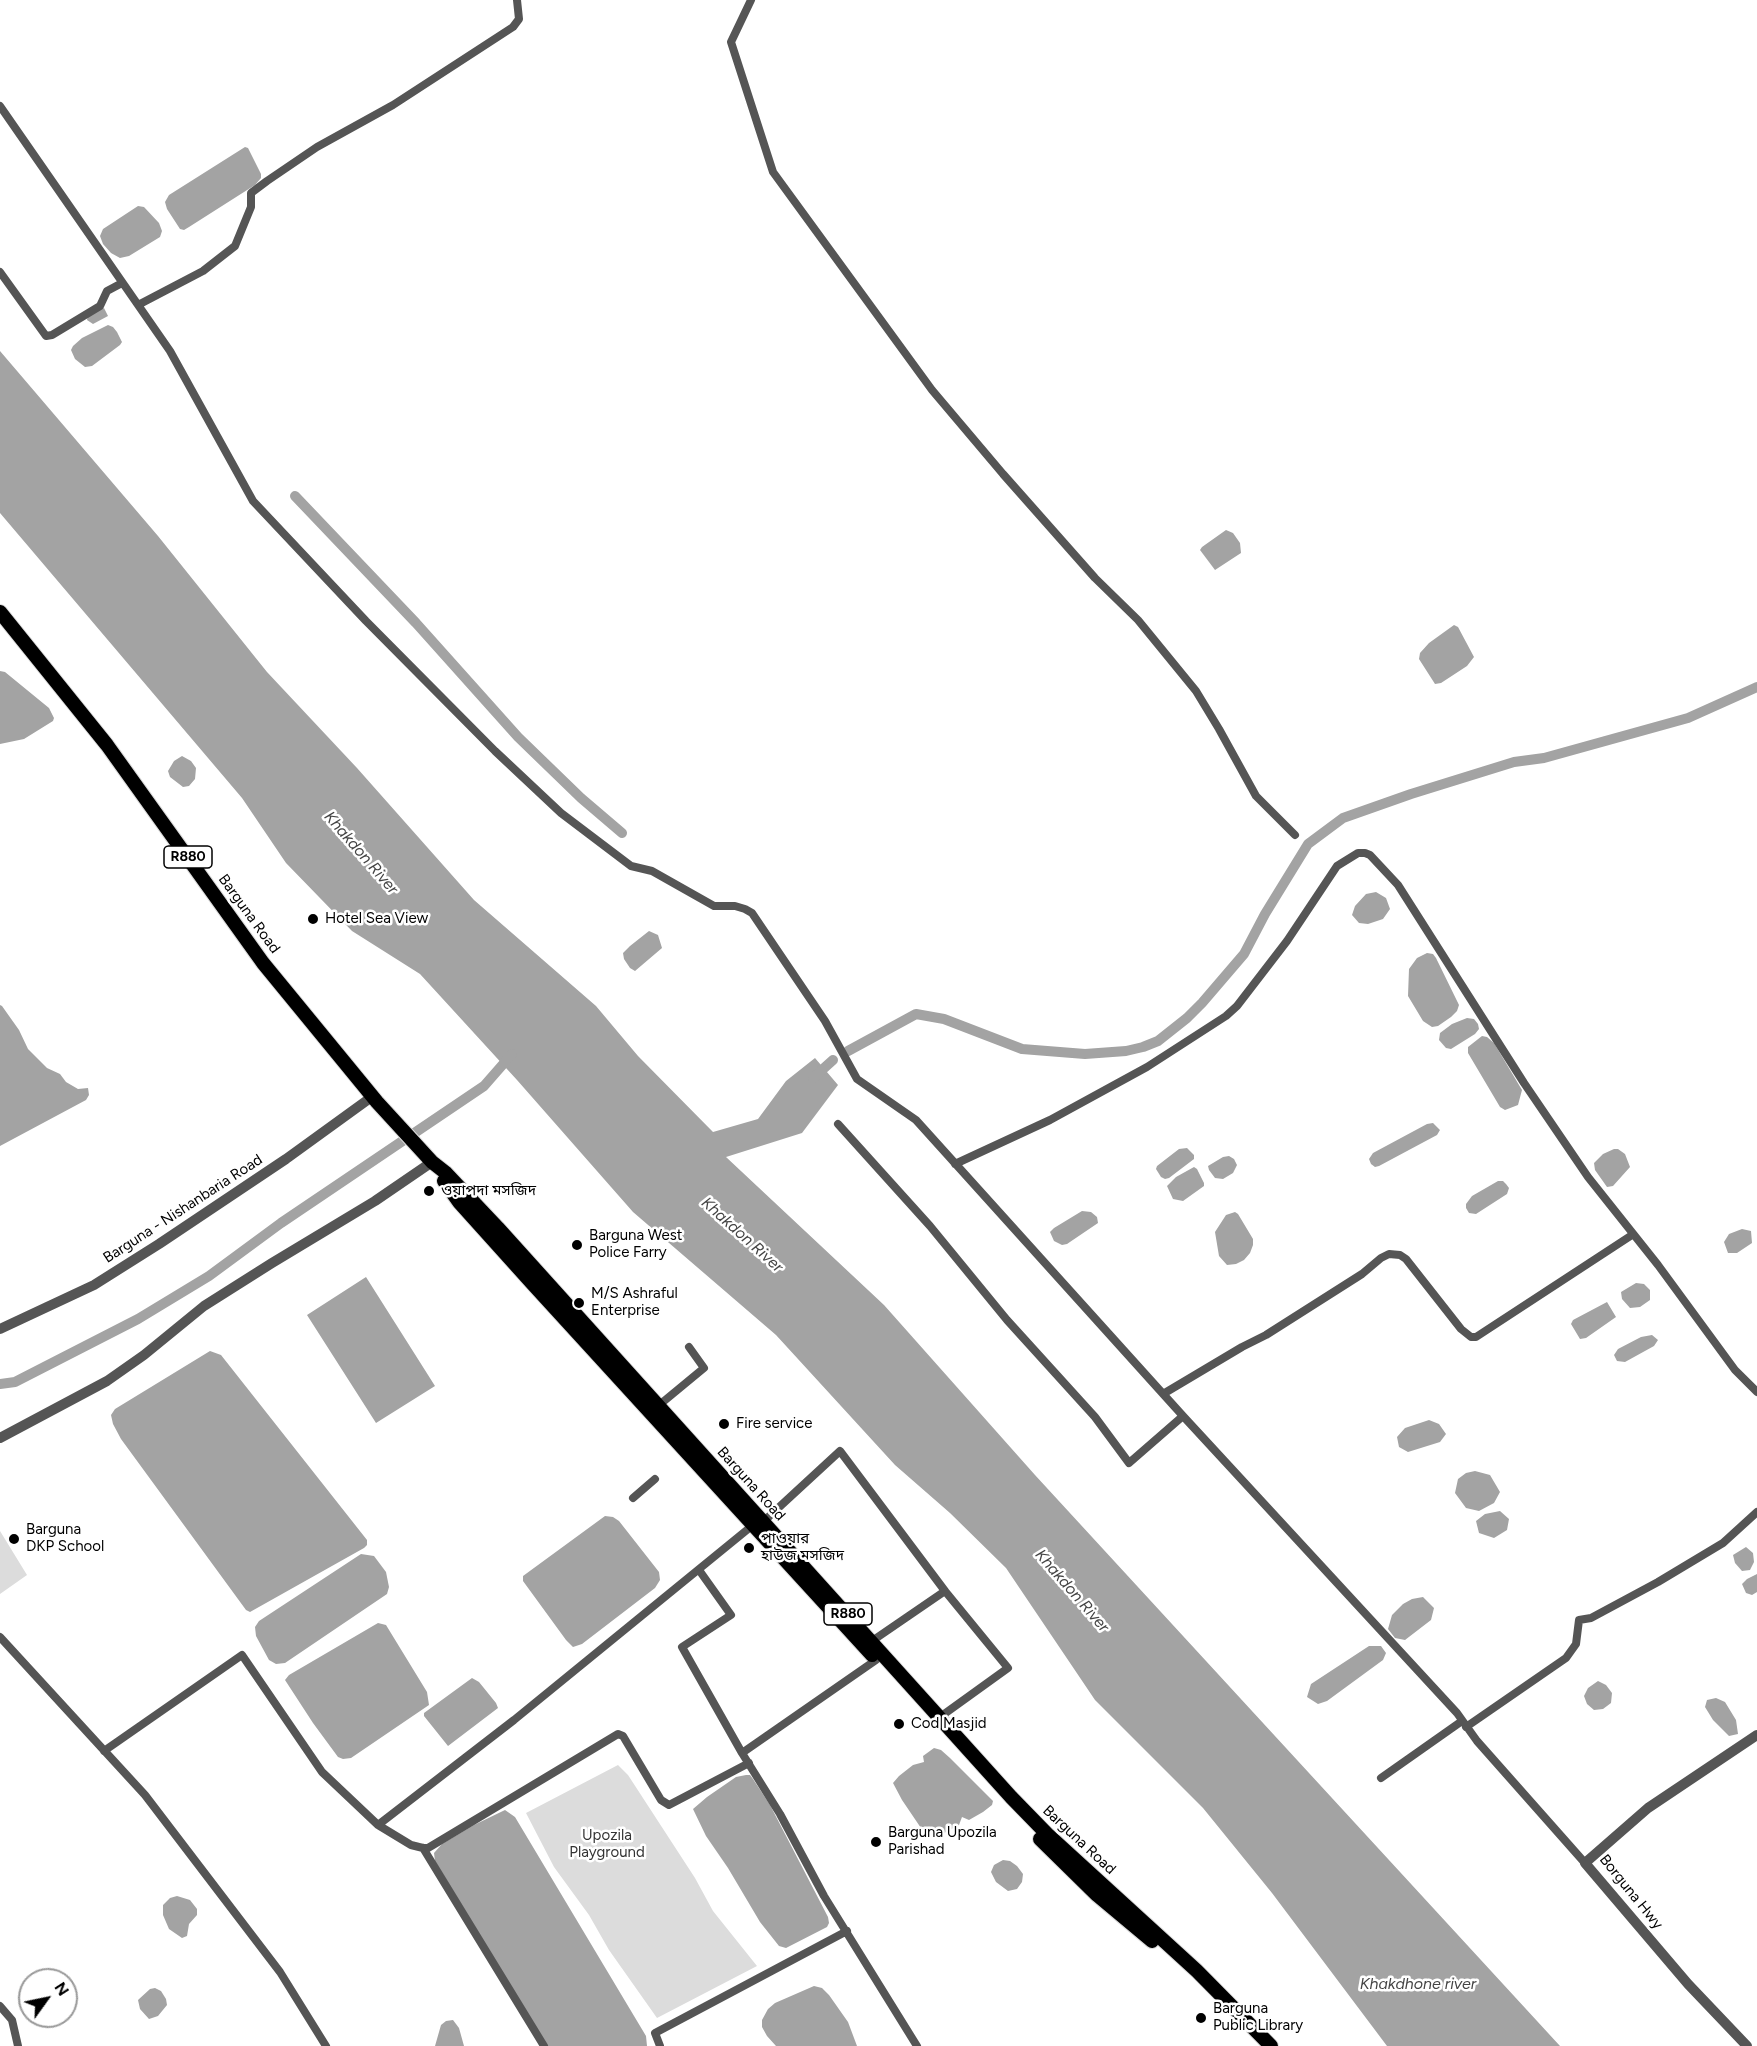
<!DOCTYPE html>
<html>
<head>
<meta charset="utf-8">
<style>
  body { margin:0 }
  #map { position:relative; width:1757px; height:2046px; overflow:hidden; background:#fff; font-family:Figtree,sans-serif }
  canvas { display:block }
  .north { position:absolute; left:18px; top:1968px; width:60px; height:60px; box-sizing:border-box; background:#fff; border:2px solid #999; border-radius:50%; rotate:57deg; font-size:16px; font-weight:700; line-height:24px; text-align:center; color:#000 }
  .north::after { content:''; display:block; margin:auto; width:21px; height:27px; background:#000; clip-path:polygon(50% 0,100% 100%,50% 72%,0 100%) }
</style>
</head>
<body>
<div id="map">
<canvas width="1757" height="2046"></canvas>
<div class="north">N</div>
</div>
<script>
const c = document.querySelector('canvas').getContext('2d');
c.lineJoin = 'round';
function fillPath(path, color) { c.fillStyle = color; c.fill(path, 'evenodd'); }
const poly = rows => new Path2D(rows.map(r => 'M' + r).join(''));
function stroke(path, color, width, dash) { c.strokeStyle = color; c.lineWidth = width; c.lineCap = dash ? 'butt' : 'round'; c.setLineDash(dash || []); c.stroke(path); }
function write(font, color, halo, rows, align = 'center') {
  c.font = font + ' Figtree,"Noto Sans Bengali",sans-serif'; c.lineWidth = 5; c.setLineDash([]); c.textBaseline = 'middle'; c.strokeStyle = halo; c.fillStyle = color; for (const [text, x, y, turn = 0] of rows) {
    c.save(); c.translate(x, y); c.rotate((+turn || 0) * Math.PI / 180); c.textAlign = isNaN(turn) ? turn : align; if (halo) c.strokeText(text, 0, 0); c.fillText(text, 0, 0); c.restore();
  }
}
fillPath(poly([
  [0,1531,27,1575,0,1594],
  [618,1765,628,1775,695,1878,713,1911,757,1966,657,2018,609,1950,589,1915,554,1867,526,1813]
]), '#dcdcdc');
fillPath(poly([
  [245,147,248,148,261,174,261,178,255,185,189,227,184,230,180,229,167,209,165,202,169,195],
  [138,206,144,207,159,223,162,231,160,237,129,256,120,258,111,253,103,244,100,236,103,229],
  [104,308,108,316,93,324,87,320,88,315],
  [108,325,113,327,117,332,122,342,120,345,92,366,85,367,75,359,71,350,73,346,82,338],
  [0,351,158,536,267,672,357,768,474,900,596,1006,638,1056,713,1132,758,1119,786,1081,815,1058,838,1085,802,1133,726,1157,884,1305,1035,1475,1560,2046,1387,2046,1272,1893,1203,1808,1095,1700,1006,1568,950,1513,895,1465,776,1335,633,1212,517,1080,420,974,352,931,286,863,242,798,0,513],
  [1226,530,1233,533,1240,543,1241,553,1215,570,1200,550,1202,547],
  [1454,625,1458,627,1474,657,1467,666,1441,683,1435,684,1419,659,1420,653,1429,643],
  [0,671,5,672,49,708,54,718,53,721,24,739,0,744],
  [182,756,191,761,196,768,195,779,189,786,183,787,170,777,168,771,174,761],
  [1376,892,1386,898,1390,909,1383,919,1368,924,1359,923,1352,915,1355,906,1366,894],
  [649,931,658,935,662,948,635,971,630,968,624,959,623,953,630,946],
  [1427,953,1433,954,1436,958,1459,1005,1457,1011,1451,1017,1438,1026,1432,1027,1423,1021,1408,996,1409,969,1417,958],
  [0,1005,2,1006,19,1030,28,1049,47,1068,60,1074,66,1082,78,1089,88,1088,89,1095,86,1100,0,1146],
  [1467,1018,1474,1019,1478,1024,1479,1029,1475,1034,1451,1049,1446,1048,1439,1040,1440,1033,1452,1024],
  [1482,1036,1487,1037,1494,1043,1522,1090,1518,1105,1505,1110,1500,1107,1468,1053,1468,1047],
  [1433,1123,1440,1130,1437,1135,1379,1166,1375,1167,1371,1164,1369,1159,1373,1153,1427,1124],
  [1187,1148,1194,1155,1194,1159,1169,1178,1165,1179,1161,1177,1156,1169,1157,1166,1179,1149],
  [1614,1149,1618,1149,1625,1154,1630,1167,1613,1186,1607,1187,1595,1170,1594,1163,1603,1154],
  [1229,1156,1234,1159,1237,1165,1233,1173,1223,1179,1215,1178,1209,1170,1208,1166,1223,1157],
  [1194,1167,1197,1169,1204,1183,1204,1186,1183,1201,1173,1199,1167,1186,1176,1177],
  [1498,1181,1503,1181,1506,1184,1509,1188,1507,1194,1476,1214,1469,1213,1466,1208,1466,1204,1472,1196],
  [1082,1211,1091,1212,1097,1217,1098,1223,1067,1244,1062,1245,1054,1241,1050,1232,1054,1228],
  [1235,1212,1238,1214,1253,1239,1253,1245,1250,1253,1244,1260,1236,1264,1227,1265,1219,1256,1215,1232,1226,1215],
  [1742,1229,1751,1231,1752,1243,1737,1253,1728,1253,1724,1242,1729,1234],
  [366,1277,435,1386,376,1423,307,1315],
  [1636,1283,1644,1284,1650,1290,1650,1300,1640,1307,1630,1308,1622,1299,1621,1292],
  [1607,1302,1616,1317,1586,1338,1580,1339,1571,1324,1573,1320],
  [1652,1335,1658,1340,1654,1346,1625,1362,1617,1361,1614,1355,1618,1349,1641,1337],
  [210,1351,221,1355,367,1540,367,1545,364,1548,250,1612,246,1610,121,1439,113,1424,111,1415,115,1409],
  [1429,1420,1439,1424,1446,1434,1440,1442,1408,1452,1399,1447,1397,1437,1405,1428],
  [1475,1471,1490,1475,1500,1492,1494,1503,1479,1511,1466,1508,1455,1493,1458,1479,1466,1473],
  [1500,1511,1509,1519,1507,1530,1494,1538,1479,1533,1476,1521,1485,1514],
  [605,1516,613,1517,619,1521,659,1572,660,1580,655,1588,582,1644,573,1647,566,1640,523,1581,523,1576],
  [1746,1547,1753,1553,1754,1562,1750,1570,1742,1571,1735,1563,1733,1555],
  [361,1554,374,1556,386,1572,389,1587,387,1594,285,1663,276,1664,269,1660,256,1636,255,1627,259,1621],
  [1757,1574,1757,1592,1752,1595,1746,1593,1742,1584,1747,1579],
  [1423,1597,1434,1608,1431,1620,1405,1640,1395,1638,1388,1629,1392,1615,1403,1604,1412,1599],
  [378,1623,386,1625,427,1692,429,1705,351,1758,343,1759,338,1757,313,1723,285,1680,289,1675],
  [1369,1646,1381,1646,1386,1653,1383,1660,1327,1701,1318,1704,1307,1697,1311,1684],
  [472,1678,479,1682,496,1703,498,1708,448,1746,424,1716,424,1713],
  [1598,1681,1606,1685,1612,1693,1611,1703,1603,1709,1594,1710,1587,1704,1584,1696,1588,1688],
  [1716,1698,1725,1702,1736,1720,1738,1734,1729,1736,1713,1720,1705,1707,1707,1700],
  [934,1748,941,1750,950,1758,993,1801,992,1805,983,1812,969,1820,962,1817,959,1825,933,1839,929,1838,923,1831,902,1800,893,1783,899,1776,913,1765,924,1762,923,1756],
  [746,1775,750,1775,753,1779,770,1805,828,1917,829,1923,827,1927,786,1948,779,1946,760,1922,728,1868,706,1836,693,1809,707,1797,736,1777],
  [505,1810,515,1817,646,2036,647,2046,547,2046,435,1861,434,1853,442,1844,474,1825],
  [1003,1860,1010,1861,1017,1866,1023,1874,1022,1882,1017,1889,1008,1891,996,1882,991,1872,994,1865],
  [177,1896,190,1900,197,1909,197,1915,189,1924,187,1936,182,1938,169,1929,163,1915,163,1905,170,1898],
  [814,1986,822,1988,829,1995,848,2022,857,2046,776,2046,767,2036,762,2027,762,2020,768,2009,775,2003],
  [155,1988,161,1991,166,1999,167,2005,158,2016,149,2019,140,2009,138,2000,150,1989],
  [453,2020,459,2028,464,2046,435,2046,441,2025,446,2021]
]), '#a3a3a3');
stroke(poly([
  [295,496,416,623,518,737,581,798,622,833],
  [848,1051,916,1014,944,1019,1022,1049,1085,1054,1126,1051,1143,1047,1158,1041,1187,1018,1202,1003,1244,954,1265,914,1308,844,1343,818,1411,794,1514,762,1544,758,1688,718,1757,687],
  [813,1078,833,1060],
  [0,1384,15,1382,138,1319,209,1276,281,1223,484,1086,512,1054]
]), '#a3a3a3', 10);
const primary = poly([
  [0,612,107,745,263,963,377,1102,432,1162,446,1173,498,1228,1011,1797,1047,1834,1197,1971,1271,2046],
  [444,1181,459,1202,531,1282,872,1655],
  [1040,1839,1097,1895,1152,1941]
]);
stroke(primary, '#dbdbdb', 16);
stroke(poly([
  [751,0,731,42,773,172,932,390,1003,474,1095,578,1138,620,1196,691,1219,729,1256,796,1295,835],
  [0,106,170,351,253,501,366,621,495,751,561,813,631,866,652,871,714,906,735,906,745,909,752,913,825,1021,857,1079,916,1120,1183,1416,1457,1713,1477,1741,1585,1863],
  [0,272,46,336,52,335,100,306,107,291,122,283],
  [138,305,203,271,235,246,251,207,251,193,267,181,317,147,393,105,513,27,519,19,517,0],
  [838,1124,930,1226,1007,1320,1095,1417,1129,1463,1183,1416],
  [955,1164,1050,1120,1147,1067,1226,1016,1237,1006,1287,941,1337,866,1358,853,1365,853,1370,855,1398,885,1524,1083,1588,1177,1658,1265,1735,1370,1757,1392],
  [1163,1394,1242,1347,1266,1335,1362,1274,1381,1258,1389,1254,1400,1255,1406,1259,1461,1329,1471,1337,1476,1337,1632,1235],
  [658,1406,704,1368,689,1347],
  [633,1498,655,1479],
  [763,1522,840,1451,945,1591,872,1641],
  [699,1570,731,1615,682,1647,742,1753],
  [0,1637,145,1795,280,1972,326,2046],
  [876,1660,742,1753,780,1814,824,1896,917,2046],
  [940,1717,1008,1668,945,1591],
  [1466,1727,1566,1658,1576,1644,1579,1620,1591,1618,1658,1582,1723,1543,1757,1512],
  [104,1751,242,1655,322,1772,378,1825,411,1845,423,1848,428,1848,618,1734,623,1736,661,1800,669,1805,749,1763],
  [1381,1778,1462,1721],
  [378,1825,514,1720,753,1525],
  [423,1848,544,2046],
  [0,2006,12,2020,18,2046],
  [660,2046,655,2033,847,1931]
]), '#555', 8);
stroke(poly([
  [0,1329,94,1285,159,1244,286,1159,373,1096],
  [0,1438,107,1381,144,1355,204,1306,272,1263,375,1201,432,1162],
  [1747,2046,1688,1984,1585,1863,1648,1808,1757,1735]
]), '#555', 10);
stroke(primary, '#000', 14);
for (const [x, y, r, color] of [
  [313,919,6,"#000"],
  [429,1191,6,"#000"],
  [577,1245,6,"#000"],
  [579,1303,6,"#000"],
  [724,1424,6,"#000"],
  [14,1539,6,"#000"],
  [749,1548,6,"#000"],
  [899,1724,6,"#000"],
  [876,1842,6,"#000"],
  [1201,2018,6,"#000"]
]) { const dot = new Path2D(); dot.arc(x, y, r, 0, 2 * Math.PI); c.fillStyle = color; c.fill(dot); stroke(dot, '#fff', 2); }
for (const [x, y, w] of [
  [188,857,48],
  [848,1614,48]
]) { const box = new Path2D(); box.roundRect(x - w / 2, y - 11, w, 22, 4.5); c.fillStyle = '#fff'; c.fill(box); stroke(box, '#000', 1.5); }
write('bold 14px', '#000', null, [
  ["R880",188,857],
  ["R880",848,1614]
]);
write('15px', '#000', '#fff', [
  ["Barguna Road",249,914,54],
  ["Barguna - Nishanbaria Road",183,1209,-33],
  ["Barguna Road",751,1484,48],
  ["Barguna Road",1079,1840,43],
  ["Borguna Hwy",1631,1892,51]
]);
write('15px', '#000', '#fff', [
  ["Hotel Sea View",325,919],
  ["ওয়াপদা মসজিদ",441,1191],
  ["Barguna West",589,1236],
  ["Police Farry",589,1253],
  ["M/S Ashraful",591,1294],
  ["Enterprise",591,1311],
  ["Fire service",736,1424],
  ["Barguna",26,1530],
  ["DKP School",26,1547],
  ["পাওয়ার",761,1539],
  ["হাউজ মসজিদ",761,1556],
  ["Cod Masjid",911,1724],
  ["Barguna Upozila",888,1833],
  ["Parishad",888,1850],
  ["Barguna",1213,2009],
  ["Public Library",1213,2026]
], 'left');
write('15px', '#333', '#fff', [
  ["Upozila",607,1836],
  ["Playground",607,1853]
]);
write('italic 16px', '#444', '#fff', [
  ["Khakdon River",361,853,49],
  ["Khakdon River",742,1235,42],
  ["Khakdon River",1072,1591,49],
  ["Khakdhone river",1418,1984]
]);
</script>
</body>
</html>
